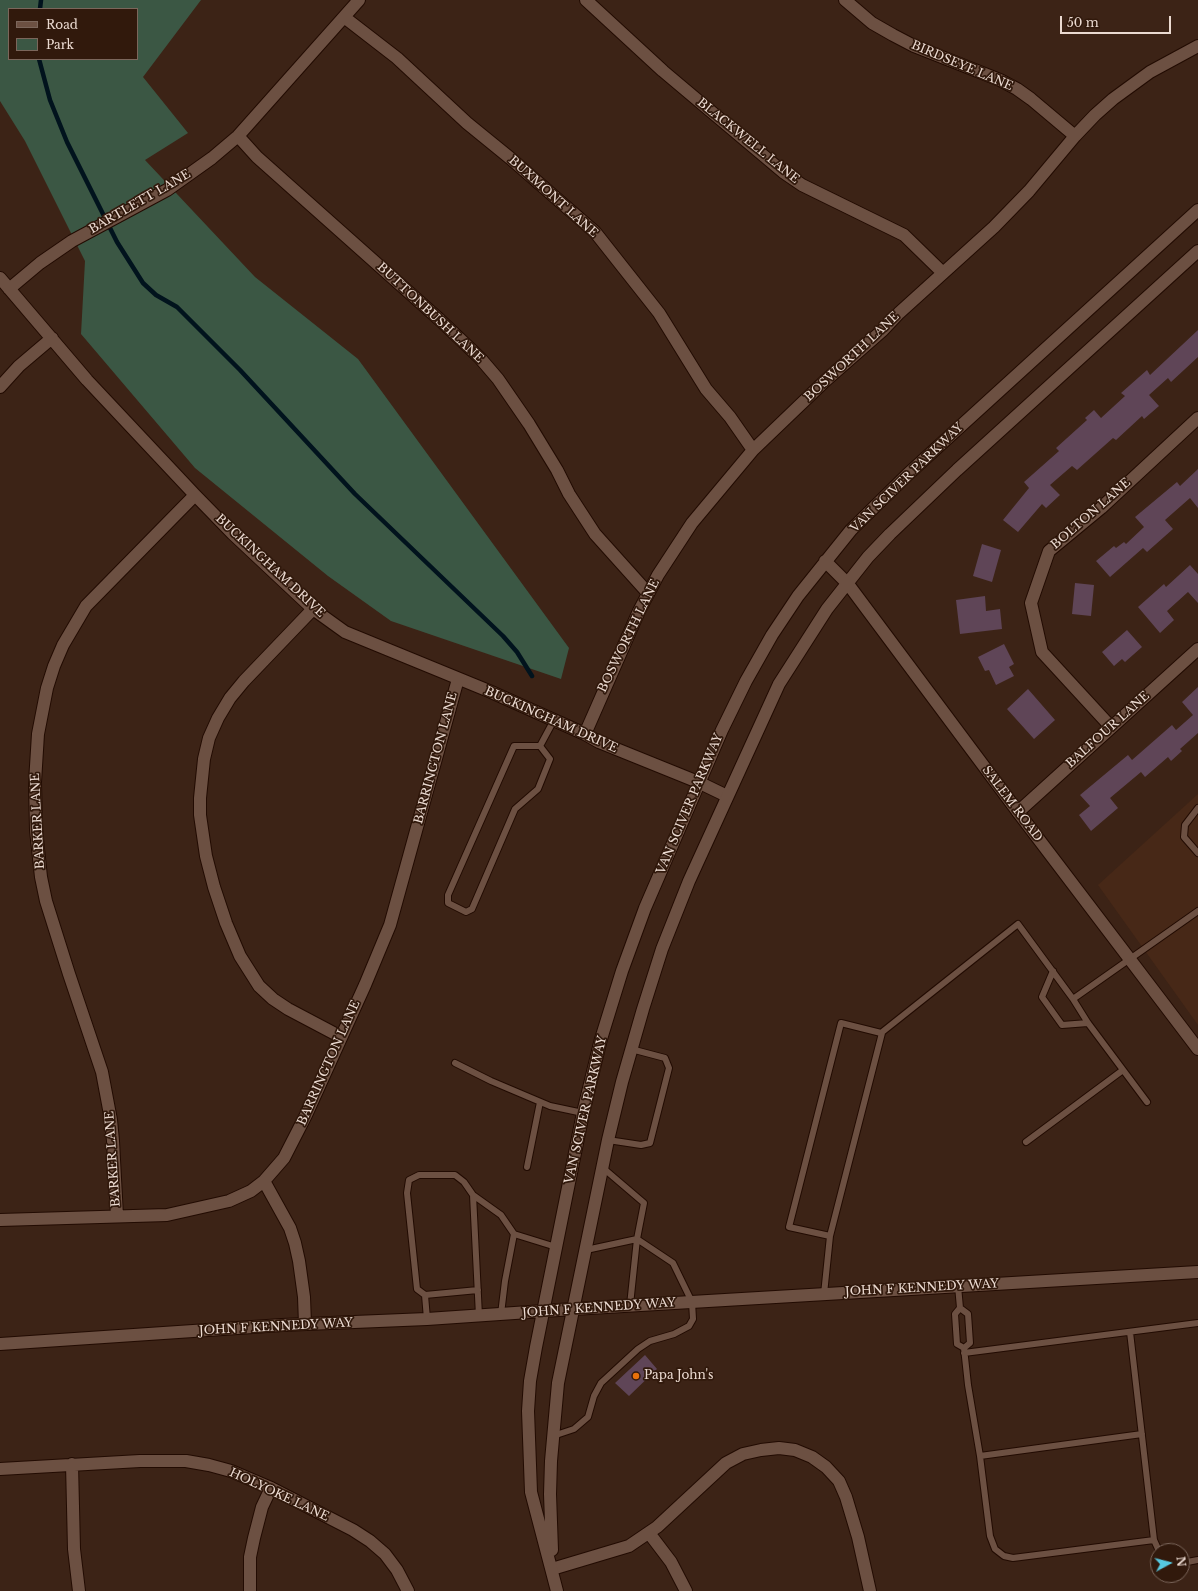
<!DOCTYPE html>
<html>
<head>
<meta charset="utf-8">
<style>
  body { margin:0 }
  #map { position:relative; width:1198px; height:1591px; overflow:hidden; background:#3c2316; font-family:"Libre Baskerville",serif }
  canvas { display:block }
  .legend { position:absolute; left:8px; top:8px; width:130px; height:52px; box-sizing:border-box; background:#31190c; border:1px solid #7b665b; margin:0; padding:5px 7px; list-style:none; font-size:12px; color:#ebdad1 }
  .legend li { display:flex; align-items:center; gap:8px; height:20px }
  .legend b { width:20px; border:1px solid #7b665b }
  .north { position:absolute; left:1150px; top:1543px; width:40px; height:40px; box-sizing:border-box; background:#31190c; border:1px solid #7b665b; border-radius:50%; rotate:83deg; font-size:11px; font-weight:700; line-height:16px; text-align:center; color:#ebdad1 }
  .north::after { content:''; display:block; margin:auto; width:14px; height:18px; background:#56c9e1; clip-path:polygon(50% 0,100% 100%,50% 72%,0 100%) }
  .scale { position:absolute; left:1060px; top:16px; width:111px; height:18px; box-sizing:border-box; border:2px solid #ebdad1; border-top:0; padding-left:5px; font-size:12px; line-height:14px; white-space:nowrap; color:#ebdad1; -webkit-text-stroke:3px #31190c; paint-order:stroke }
</style>
</head>
<body>
<div id="map">
<canvas width="1198" height="1591"></canvas>
<ul class="legend">
<li><b style="height:5px;background:#6c5042"></b>Road</li>
<li><b style="height:11px;background:#3b5744"></b>Park</li>
</ul>
<div class="north">N</div>
<div class="scale">50 m</div>
</div>
<script>
const c = document.querySelector('canvas').getContext('2d');
c.lineJoin = 'round';
function fillPath(path, color) { c.fillStyle = color; c.fill(path, 'evenodd'); }
const poly = rows => new Path2D(rows.map(r => 'M' + r).join(''));
function stroke(path, color, width, dash) { c.strokeStyle = color; c.lineWidth = width; c.lineCap = dash ? 'butt' : 'round'; c.setLineDash(dash || []); c.stroke(path); }
function write(font, color, halo, rows, align = 'center') {
  c.font = font + ' "Libre Baskerville",serif'; c.lineWidth = 3.5; c.setLineDash([]); c.textBaseline = 'middle'; c.strokeStyle = halo; c.fillStyle = color; for (const [text, x, y, turn = 0] of rows) {
    c.save(); c.translate(x, y); c.rotate((+turn || 0) * Math.PI / 180); c.textAlign = isNaN(turn) ? turn : align; if (halo) c.strokeText(text, 0, 0); c.fillText(text, 0, 0); c.restore();
  }
}
fillPath(poly([
  [1198,794,1198,1025,1098,885]
]), '#472817');
fillPath(poly([
  [0,0,201,0,143,77,188,133,145,160,255,277,358,359,569,648,561,679,391,621,328,576,195,468,81,334,85,261,25,141,0,101],
  [9,9,137,9,137,59,9,59]
]), '#3b5744');
stroke(poly([
  [40,9,41,0],
  [39,59,50,100,67,142,117,242,143,283,156,295,177,307,240,370,355,494,503,636,517,652,532,676]
]), '#01131d', 4.5);
fillPath(poly([
  [1198,330,1198,357,1171,382,1168,378,1149,395,1159,406,1144,419,1142,416,1116,440,1113,438,1077,470,1072,466,1050,485,1060,495,1046,508,1042,504,1018,532,1003,520,1029,488,1024,482,1059,451,1056,448,1087,420,1085,418,1094,410,1101,418,1125,396,1121,393,1147,370,1150,375],
  [1198,469,1198,508,1190,498,1165,520,1173,529,1147,552,1143,548,1110,577,1096,561,1114,546,1116,548,1124,542,1126,544,1144,527,1135,517,1177,482,1180,486],
  [982,544,1001,550,992,582,973,576],
  [1190,565,1198,574,1198,603,1188,592,1167,611,1174,620,1160,633,1138,607,1164,584,1166,587],
  [1075,583,1094,585,1091,616,1072,614],
  [985,596,986,611,1000,609,1002,629,960,634,956,600],
  [1127,630,1142,647,1125,662,1122,659,1114,666,1102,652],
  [1004,644,1014,664,1009,667,1014,676,996,685,989,670,985,671,978,657],
  [1198,687,1198,733,1180,749,1182,751,1171,761,1168,757,1145,777,1141,772,1110,798,1118,808,1091,831,1079,815,1090,806,1080,795,1128,755,1132,760,1172,725,1176,730,1193,715,1182,702],
  [1028,689,1055,720,1034,739,1007,709],
  [645,1355,657,1369,629,1396,615,1383]
]), '#5f4557');
const lane = poly([
  [540,746,550,759,538,789,515,809,472,909,466,912,448,903,448,895,514,746,540,746,554,720],
  [1198,808,1185,825,1184,837,1198,853],
  [1053,971,1042,997,1062,1025,1088,1023],
  [1073,999,1088,1023,1147,1102],
  [455,1063,491,1081,550,1106,583,1113],
  [608,1140,641,1145,650,1143,669,1068,665,1058,631,1049],
  [1026,1142,1123,1070],
  [527,1167,540,1102],
  [603,1168,644,1203,637,1239,630,1305],
  [830,1236,882,1033],
  [958,1286,960,1308,955,1314,957,1344,964,1348],
  [824,1294,830,1236,789,1227,841,1023,881,1033,1018,924,1073,999,1198,911],
  [425,1295,417,1289,407,1193,409,1180,419,1175,455,1175,464,1182,473,1195],
  [960,1308,968,1314,970,1343,964,1348],
  [501,1314,505,1281,514,1234],
  [479,1316,473,1195,501,1215,514,1234,556,1247],
  [427,1319,425,1295,478,1290],
  [1130,1332,1154,1540],
  [964,1348,968,1385,980,1456,990,1536,995,1549,1004,1556,1013,1558,1154,1540,1159,1551],
  [964,1353,1198,1323],
  [553,1436,574,1429,588,1417,594,1396,601,1383,638,1349,650,1341,674,1334,689,1326,693,1319,692,1302,673,1263,637,1239,586,1250],
  [980,1456,1142,1434],
  [1182,1563,1198,1560]
]);
const street = poly([
  [586,0,663,71,783,172,802,185,904,235,943,273],
  [845,0,872,23,893,35,914,46,1000,80,1017,89,1031,99,1075,136],
  [344,17,397,58,467,123,510,158,595,232,659,313,706,389,730,417,753,450],
  [238,136,257,157,440,320,480,358,498,379,529,424,557,470,569,494,595,534,648,593],
  [0,278,87,380,195,495,233,534,313,609,345,632,489,691,585,734,599,742,698,782,727,796],
  [9,289,40,263,72,241,167,190,212,158,238,136,359,0],
  [0,387,19,366,52,338],
  [313,609,244,681,230,698,218,718,209,738,204,759,200,798,200,815,206,856,214,887,226,923,240,956,259,986,273,999,288,1009,341,1037],
  [1111,727,1042,652,1031,603,1049,551,1101,508,1198,418],
  [585,734,639,611,658,575,692,523,753,450,825,381,883,330,899,313,994,227,1029,191,1075,136,1095,115,1113,99,1150,72,1198,46],
  [1018,812,1198,649],
  [264,1181,290,1228,295,1243,299,1261,304,1297,305,1324],
  [117,1216,113,1141,111,1120,102,1072,69,974,46,901,41,877,36,830,35,782,38,734,47,688,54,666,63,645,86,606,195,495],
  [0,1220,167,1215,229,1201,251,1191,264,1181,284,1158,306,1115,365,985,390,925,458,679],
  [72,1464,74,1549,79,1591],
  [0,1469,140,1461,186,1461,209,1465,231,1471,271,1488,353,1530,370,1541,385,1554,397,1570,408,1591],
  [649,1533,671,1562,686,1591],
  [552,1569,629,1546,657,1527,726,1463,743,1454,761,1450,779,1448,795,1450,812,1457,826,1467,839,1481,846,1497,858,1537,870,1591],
  [250,1591,250,1557,254,1538,262,1507,271,1488]
]);
const secondary = poly([
  [825,561,848,584,1018,812,1198,1049],
  [0,1344,282,1325,427,1319,573,1309,1198,1272],
  [552,1550,550,1494,551,1461,558,1383,608,1140,622,1082,643,1009,662,949,689,881,779,684,827,609,868,557,890,534,957,470,1198,251],
  [557,1591,531,1492,528,1411,530,1381,536,1347,583,1113,601,1039,622,971,645,908,722,730,746,681,772,635,798,596,851,530,907,475,1198,210]
]);
stroke(lane, '#220b02', 8);
stroke(street, '#220b02', 14);
stroke(secondary, '#220b02', 14);
stroke(lane, '#6c5042', 6);
stroke(street, '#6c5042', 12);
stroke(secondary, '#6c5042', 12);
for (const [x, y, r, color] of [
  [636,1376,4,"#e8710a"]
]) { const dot = new Path2D(); dot.arc(x, y, r, 0, 2 * Math.PI); c.fillStyle = color; c.fill(dot); stroke(dot, '#31190c', 1.5); }
write('12px', '#ebdad1', '#31190c', [
  ["BIRDSEYE LANE",962,66,23],
  ["BLACKWELL LANE",748,141,39],
  ["BUXMONT LANE",553,197,42],
  ["BARTLETT LANE",140,202,-30],
  ["BUTTONBUSH LANE",430,313,43],
  ["BOSWORTH LANE",852,357,-43],
  ["VAN SCIVER PARKWAY",907,478,-44],
  ["BOLTON LANE",1091,514,-41],
  ["BUCKINGHAM DRIVE",270,566,43],
  ["BOSWORTH LANE",629,636,-64],
  ["BUCKINGHAM DRIVE",551,720,24],
  ["BALFOUR LANE",1108,730,-42],
  ["BARRINGTON LANE",436,758,-75],
  ["VAN SCIVER PARKWAY",690,804,-67],
  ["SALEM ROAD",1012,804,53],
  ["BARKER LANE",38,821,-93],
  ["BARRINGTON LANE",329,1063,-66],
  ["VAN SCIVER PARKWAY",586,1110,-77],
  ["BARKER LANE",113,1159,-94],
  ["JOHN F KENNEDY WAY",922,1288,-3],
  ["JOHN F KENNEDY WAY",599,1308,-4],
  ["JOHN F KENNEDY WAY",276,1327,-3],
  ["HOLYOKE LANE",279,1495,25]
]);
write('12px', '#ebdad1', '#31190c', [
  ["Papa John's",644,1376]
], 'left');
</script>
</body>
</html>
